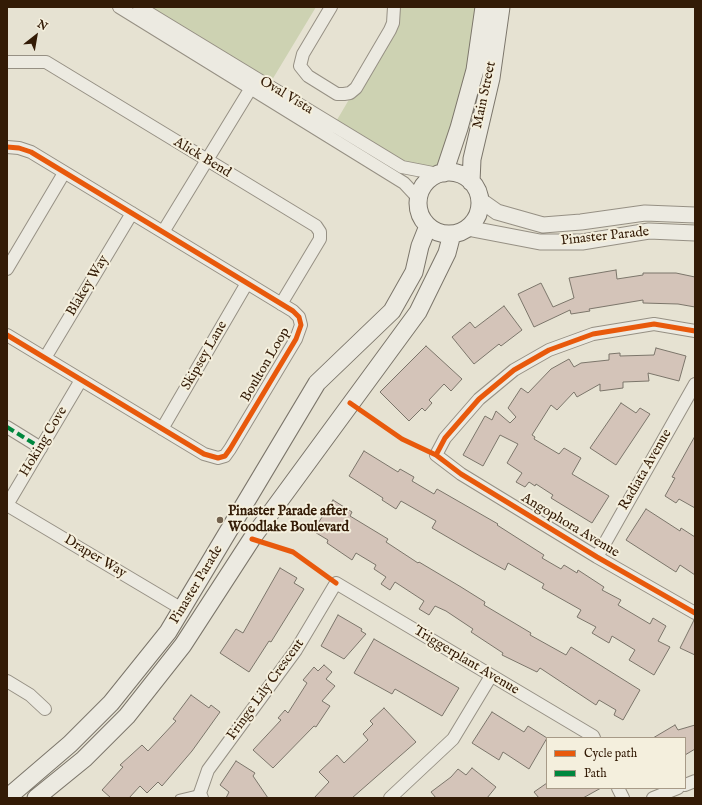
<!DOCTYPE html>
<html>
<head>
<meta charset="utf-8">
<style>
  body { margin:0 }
  #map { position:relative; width:702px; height:805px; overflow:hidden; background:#e6e2d2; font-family:"IM FELL English",serif }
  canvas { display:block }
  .frame { position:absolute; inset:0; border:8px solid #331b06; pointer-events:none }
  .legend { position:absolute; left:546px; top:737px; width:140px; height:52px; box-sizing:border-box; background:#f4efdd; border:1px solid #a79a87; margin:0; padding:5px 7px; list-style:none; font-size:12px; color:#331b06 }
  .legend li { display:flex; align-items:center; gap:8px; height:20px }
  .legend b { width:20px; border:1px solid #a79a87 }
  .north { position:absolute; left:16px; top:16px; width:40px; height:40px; -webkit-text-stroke:3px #f4efdd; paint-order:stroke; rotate:31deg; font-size:11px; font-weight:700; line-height:16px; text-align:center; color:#331b06 }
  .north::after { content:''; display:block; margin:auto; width:14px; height:18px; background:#331b06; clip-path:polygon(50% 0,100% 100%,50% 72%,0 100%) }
</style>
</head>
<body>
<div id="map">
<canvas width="702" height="805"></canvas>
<div class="frame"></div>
<ul class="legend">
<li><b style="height:5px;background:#e8590c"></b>Cycle path</li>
<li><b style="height:5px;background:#00873e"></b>Path</li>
</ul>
<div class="north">N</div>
</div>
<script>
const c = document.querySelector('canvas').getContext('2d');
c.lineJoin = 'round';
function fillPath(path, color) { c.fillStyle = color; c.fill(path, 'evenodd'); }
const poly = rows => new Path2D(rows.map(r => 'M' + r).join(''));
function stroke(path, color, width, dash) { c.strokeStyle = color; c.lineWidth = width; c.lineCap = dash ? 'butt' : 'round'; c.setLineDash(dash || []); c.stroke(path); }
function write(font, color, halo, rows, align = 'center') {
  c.font = font + ' "IM FELL English",serif'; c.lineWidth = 4; c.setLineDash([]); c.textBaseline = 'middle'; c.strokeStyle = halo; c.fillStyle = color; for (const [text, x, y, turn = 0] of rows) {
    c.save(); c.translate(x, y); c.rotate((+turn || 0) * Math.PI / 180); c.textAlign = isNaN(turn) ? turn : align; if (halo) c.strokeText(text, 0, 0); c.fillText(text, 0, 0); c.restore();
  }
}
fillPath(poly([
  [140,7,316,7,269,85],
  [394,7,484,7,444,173,421,172,334,125,390,30]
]), '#cdd2b2');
const building = poly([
  [616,270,617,279,643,275,643,273,676,273,695,277,695,307,678,304,643,303,643,300,589,309,590,311,571,314,570,310,534,327,518,294,541,283,553,307,574,298,569,278,616,270],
  [504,306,522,330,501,346,499,344,474,364,452,337,470,322,475,328,504,306],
  [426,346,462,379,451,391,444,384,429,400,432,403,425,411,422,408,409,421,380,392,426,346],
  [656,348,686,356,679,381,648,373,649,381,623,382,623,388,600,391,600,384,577,397,574,392,557,410,551,405,532,435,535,437,534,439,559,454,564,448,581,458,572,474,609,496,592,523,551,498,553,495,536,484,535,486,529,482,525,487,516,482,522,473,507,463,518,444,500,435,483,466,463,455,485,416,492,420,496,411,510,423,516,417,508,408,521,388,528,393,551,369,569,359,574,367,581,363,609,360,609,354,620,353,620,356,654,355,656,348],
  [621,403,636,413,640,408,650,414,616,465,590,448,621,403],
  [695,436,695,508,679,499,676,503,665,496,675,478,672,477,695,436],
  [364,451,398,472,400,469,414,477,412,481,434,494,437,489,498,524,497,525,544,555,542,558,561,569,564,565,577,573,578,570,604,587,602,590,621,600,618,605,650,624,653,618,666,626,658,641,670,647,654,675,629,660,635,650,612,636,609,643,592,633,596,627,577,617,581,610,542,588,544,584,508,563,505,570,480,556,432,528,436,521,401,501,396,509,382,500,383,498,349,476,364,451],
  [333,500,352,512,350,516,388,539,386,542,418,563,419,562,461,587,485,602,484,605,531,633,530,635,566,655,571,647,640,690,623,720,614,715,616,710,599,700,596,705,540,668,537,672,502,655,503,653,471,632,473,629,446,611,435,606,429,615,419,609,424,601,395,582,390,590,381,584,386,577,374,569,376,565,356,553,352,560,327,543,328,540,313,531,333,500],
  [646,509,680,531,681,528,695,537,695,575,680,565,676,572,626,540,646,509],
  [280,568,297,578,294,583,304,589,271,642,269,641,249,672,220,653,236,629,243,633,280,568],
  [338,615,362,629,361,631,366,634,344,659,321,646,338,615],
  [694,620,695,620,695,655,680,648,694,620],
  [374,639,459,688,442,716,395,689,392,694,354,673,374,639],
  [324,665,332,672,326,679,335,686,322,701,330,706,316,727,314,726,273,768,253,750,281,720,278,718,285,710,288,713,307,683,303,680,314,667,318,671,324,665],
  [191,695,209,708,211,705,220,712,192,751,162,786,158,782,147,793,140,786,129,798,111,798,102,790,123,767,120,765,142,745,148,751,176,721,173,719,191,695],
  [384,708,416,742,352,798,314,798,329,782,319,772,337,755,344,763,368,740,363,734,373,724,370,721,384,708],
  [492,712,524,732,528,726,547,738,529,769,503,752,499,760,472,743,492,712],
  [675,725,678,730,695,725,695,749,685,755,685,738,653,738,675,725],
  [236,761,255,773,253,776,268,798,226,798,229,792,220,785,236,761],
  [472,768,496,787,487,798,436,798,431,792,451,777,458,769,466,775,472,768],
  [547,783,547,788,601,788,583,798,539,798,534,792,547,783]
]);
fillPath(building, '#d4c4b9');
stroke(building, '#7b756a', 1);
const service = poly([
  [179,798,200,793]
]);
const minor = poly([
  [119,7,404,183,418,198],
  [139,7,402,167,438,174],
  [331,7,303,54,300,66,308,76,337,94,344,94,350,93,356,88,390,30,393,23,394,7],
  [7,62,46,62,316,226,320,232,320,239,281,304],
  [7,147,19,148,31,152,247,283,293,311,299,317,301,325,296,339,230,449,225,456,218,458,204,454,7,335],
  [163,232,254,83],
  [7,269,64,173],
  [695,331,654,324,593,334,549,350,514,370,479,399,445,438,436,455,461,474,597,557,695,613],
  [45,358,132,213],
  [7,427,41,448],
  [162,429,247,283],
  [7,505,182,609],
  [7,505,81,380],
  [597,557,695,384],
  [7,681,30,695,45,709],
  [685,785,695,781],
  [618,788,623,798],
  [202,798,200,793,208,770,296,650,336,583,593,736,594,738],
  [390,798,453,739,491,676],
  [653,798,678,788]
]);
const tertiary = poly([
  [480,200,497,212,543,225,581,222,645,213,695,215],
  [467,228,540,242,582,242,649,231,695,233]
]);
const secondary = poly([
  '418 203a31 31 0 1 1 62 0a31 31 0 1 1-62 0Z',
  [444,173,459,128,475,70,484,7],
  [471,182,472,159,491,78,501,7],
  [7,798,70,744,111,703,168,632,317,383,392,311,414,272,420,246,428,226],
  [36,798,84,759,127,716,183,645,253,537,418,312,447,253,452,234]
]);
stroke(service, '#969084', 8);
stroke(minor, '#969084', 14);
stroke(tertiary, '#969084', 17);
stroke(secondary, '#7b756a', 19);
stroke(service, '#eceae1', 6);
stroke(minor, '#eceae1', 12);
stroke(tertiary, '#eceae1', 15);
stroke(secondary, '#eceae1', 17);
stroke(poly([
  [7,427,41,448]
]), '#00873e', 4, [8, 4]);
stroke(poly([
  [7,147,19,148,31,152,247,283,293,311,299,317,301,325,296,339,230,449,225,456,218,458,204,454,7,335],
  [350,403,402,439,436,455,461,474,597,557,695,613],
  [436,455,445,438,479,399,514,370,549,350,593,334,654,324,695,331],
  [252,539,293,552,336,583]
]), '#e8590c', 5);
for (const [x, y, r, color] of [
  [220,520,4,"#72614d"]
]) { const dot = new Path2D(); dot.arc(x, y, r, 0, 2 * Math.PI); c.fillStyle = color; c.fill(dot); stroke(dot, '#f4efdd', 1.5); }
write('14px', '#331b06', '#f4efdd', [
  ["Main Street",485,95,-78],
  ["Oval Vista",286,96,31],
  ["Alick Bend",202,158,31],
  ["Pinaster Parade",605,237,-6],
  ["Blakey Way",88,286,-59],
  ["Skipsey Lane",205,356,-60],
  ["Boulton Loop",266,365,-60],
  ["Hoking Cove",44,442,-59],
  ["Radiata Avenue",646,470,-60],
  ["Angophora Avenue",570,526,31],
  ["Draper Way",95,557,31],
  ["Pinaster Parade",197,585,-59],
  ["Triggerplant Avenue",466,661,31],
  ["Fringe Lily Crescent",266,690,-54]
]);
write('bold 14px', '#331b06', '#f4efdd', [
  ["Pinaster Parade after",228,512],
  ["Woodlake Boulevard",228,528]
], 'left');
</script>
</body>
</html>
